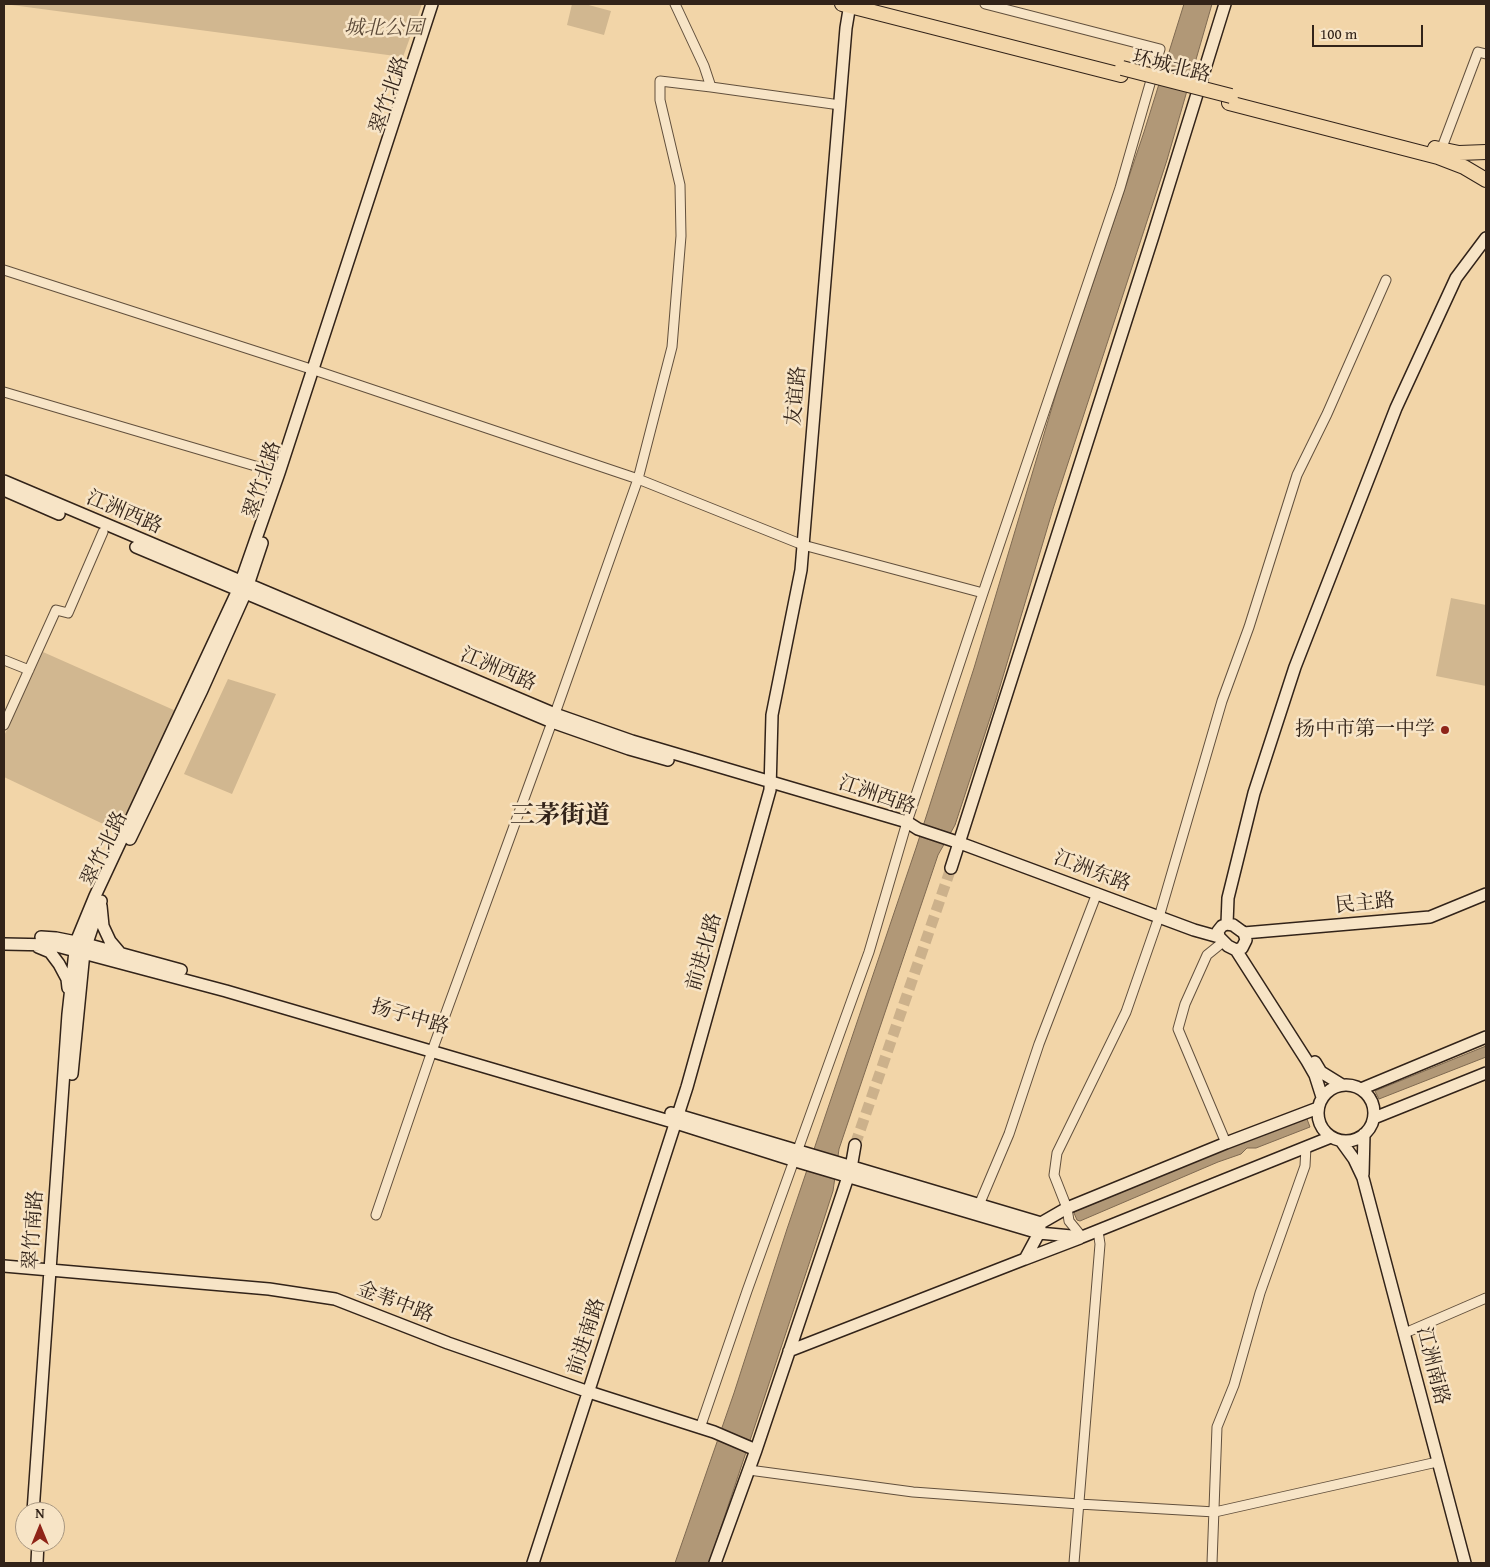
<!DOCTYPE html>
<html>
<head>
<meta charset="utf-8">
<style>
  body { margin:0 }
  #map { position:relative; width:1490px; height:1567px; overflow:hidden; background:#f2d5a8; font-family:"Gentium Book Plus",serif }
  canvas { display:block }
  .frame { position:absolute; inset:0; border:5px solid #322319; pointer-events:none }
  .north { position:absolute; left:15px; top:1502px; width:50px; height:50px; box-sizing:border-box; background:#f7e4c6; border:1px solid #a89781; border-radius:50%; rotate:0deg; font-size:14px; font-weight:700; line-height:20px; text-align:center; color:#322319 }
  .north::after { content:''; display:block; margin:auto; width:18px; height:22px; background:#8f2418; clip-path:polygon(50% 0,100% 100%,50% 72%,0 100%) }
  .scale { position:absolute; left:1312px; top:25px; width:111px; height:22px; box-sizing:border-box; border:2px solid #322319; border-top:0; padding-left:6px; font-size:15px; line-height:18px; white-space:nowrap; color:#322319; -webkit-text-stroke:4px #f7e4c6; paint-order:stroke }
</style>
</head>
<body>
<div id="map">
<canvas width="1490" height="1567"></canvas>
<div class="frame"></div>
<div class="north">N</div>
<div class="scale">100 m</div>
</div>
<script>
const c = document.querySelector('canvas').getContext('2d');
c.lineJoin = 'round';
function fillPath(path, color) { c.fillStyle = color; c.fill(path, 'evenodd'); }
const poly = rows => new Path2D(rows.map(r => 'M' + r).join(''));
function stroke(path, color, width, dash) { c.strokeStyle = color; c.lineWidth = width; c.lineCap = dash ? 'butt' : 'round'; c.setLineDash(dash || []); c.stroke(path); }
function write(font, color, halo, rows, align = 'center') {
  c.font = font + ' "Gentium Book Plus","Noto Serif SC",serif'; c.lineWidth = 5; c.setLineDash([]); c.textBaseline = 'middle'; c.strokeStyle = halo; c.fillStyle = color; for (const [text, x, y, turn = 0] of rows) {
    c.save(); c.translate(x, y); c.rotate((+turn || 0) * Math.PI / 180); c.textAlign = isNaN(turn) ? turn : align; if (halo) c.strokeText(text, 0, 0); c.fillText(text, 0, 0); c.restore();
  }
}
fillPath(poly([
  [4,4,422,4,403,57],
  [572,4,585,4,611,11,604,35,567,25],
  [1451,598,1486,605,1486,686,1436,676],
  [43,652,176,711,118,831,4,777,4,736],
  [228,679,276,694,232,794,184,774]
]), '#d1b790');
const water = poly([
  [1184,4,1212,4,1167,160,1053,509,996,700,955,825,938,855,839,1149,833,1191,821,1228,709,1563,675,1563,734,1393,787,1229,916,848,974,668,1059,384,1144,132,1184,4],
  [1486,1046,1486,1057,1379,1099,1375,1091,1486,1046],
  [1302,1118,1307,1119,1310,1127,1256,1148,1247,1148,1241,1154,1218,1162,1080,1221,1077,1220,1074,1213,1076,1211,1302,1118]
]);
fillPath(water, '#b19877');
stroke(water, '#7e6951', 1);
stroke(poly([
  [855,1145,951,868]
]), '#ccb18b', 11, [11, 5.5]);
const street = poly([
  [675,4,704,66,711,87,840,105],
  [1441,150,1478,52,1486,54],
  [4,270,317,371,638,479,803,545,983,593],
  [4,392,279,473],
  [4,660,29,670],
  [4,725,56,610,68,613,103,532],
  [1223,942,1207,955,1185,1004,1178,1029,1226,1143],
  [979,1205,1009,1134,1039,1044,1097,893],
  [376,1215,432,1051,552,722,638,479,672,347,681,236,680,185,660,100,660,81,711,87],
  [1082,1237,1069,1221,1067,1208,1054,1175,1057,1153,1126,1012,1159,917,1222,701,1249,627,1297,475,1327,414,1386,280],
  [1405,1333,1486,1298],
  [700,1428,747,1291,869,952,907,822,983,593,1120,188,1160,49,985,4],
  [749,1470,913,1492,1079,1504,1215,1512,1437,1462],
  [1074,1563,1100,1244,1098,1231],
  [1212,1563,1217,1427,1234,1385,1260,1293,1305,1166,1306,1147]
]);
const secondary = poly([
  [4,481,555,714,632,741,907,822,918,829,960,843,1194,930,1219,937],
  [4,490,59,514],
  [136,547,552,722,629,749,668,760],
  [130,839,202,690,245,594,262,543],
  [951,868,1153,236,1225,4],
  [101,906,103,926,110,941,121,954],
  [1227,924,1228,898,1254,793,1295,667,1396,408,1456,278,1486,238],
  [1227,924,1233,925,1244,933,1246,940,1242,948,1236,950,1228,946,1219,937,1218,931,1222,926,1227,924],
  [1244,933,1430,917,1486,894],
  [41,937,56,938,86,944,181,970],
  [4,944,53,945,226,991,676,1123,799,1162,1039,1233,1082,1237,1331,1137],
  [38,947,50,952,59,964,67,979,68,988],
  [1236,950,1307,1061,1315,1075,1322,1097],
  [1315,1062,1321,1072,1342,1085],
  [72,1074,84,952,101,901],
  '1318 1113a28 28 0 1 1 56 0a28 28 0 1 1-56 0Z',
  [1361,1089,1486,1037],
  [671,1113,1041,1223,1067,1208,1226,1143,1318,1108],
  [1374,1118,1486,1073],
  [1341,1141,1354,1159,1363,1178,1465,1563],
  [1363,1174,1364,1134],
  [1025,1259,1080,1238],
  [4,1266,269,1289,335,1299,448,1343,589,1392,714,1432,756,1450],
  [789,1351,1025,1259,1039,1233,1040,1228],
  [33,1512,68,1014,76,942,95,896,238,590,279,473,432,4],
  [37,1563,38,1542],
  [533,1563,687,1087,770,790,772,715,801,570,846,28,850,4],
  [715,1563,756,1450,851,1168,855,1145]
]);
const primary = poly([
  [842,4,1121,75],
  [1229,103,1438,157,1464,167,1486,180],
  [1435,148,1459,153,1486,152]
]);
stroke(street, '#62503d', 11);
stroke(secondary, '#322319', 14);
stroke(primary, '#322319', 16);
stroke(street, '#f7e4c6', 9);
stroke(secondary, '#f7e4c6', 11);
stroke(primary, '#f2d5a8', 14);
const primaryBridge = poly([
  [1122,68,1231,96]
]);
stroke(primaryBridge, '#322319', 16, []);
stroke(primaryBridge, '#f2d5a8', 14);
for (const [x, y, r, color] of [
  [1445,730,5,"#8f2418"]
]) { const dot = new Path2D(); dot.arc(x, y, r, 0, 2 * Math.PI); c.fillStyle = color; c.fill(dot); stroke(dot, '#f7e4c6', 2); }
write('italic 20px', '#5a4837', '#f7e4c6', [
  ["城北公园",384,29]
]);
write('20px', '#322319', '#f7e4c6', [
  ["环城北路",1171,67,14],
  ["翠竹北路",390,95,-71],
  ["友谊路",797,396,-85],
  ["翠竹北路",263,480,-72],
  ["江洲西路",124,513,23],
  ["江洲西路",498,670,23],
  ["江洲西路",877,796,19],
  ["翠竹北路",105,849,-64],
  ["江洲东路",1092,872,21],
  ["民主路",1365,904,-6],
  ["前进北路",705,952,-74],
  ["扬子中路",410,1018,16],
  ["翠竹南路",34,1230,-86],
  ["金苇中路",395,1303,21],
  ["前进南路",587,1337,-72],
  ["江洲南路",1432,1366,76]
]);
write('20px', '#322319', '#f7e4c6', [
  ["扬中市第一中学",1435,730]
], 'right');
write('bold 25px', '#322319', '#f7e4c6', [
  ["三茅街道",560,817]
]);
</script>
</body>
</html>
